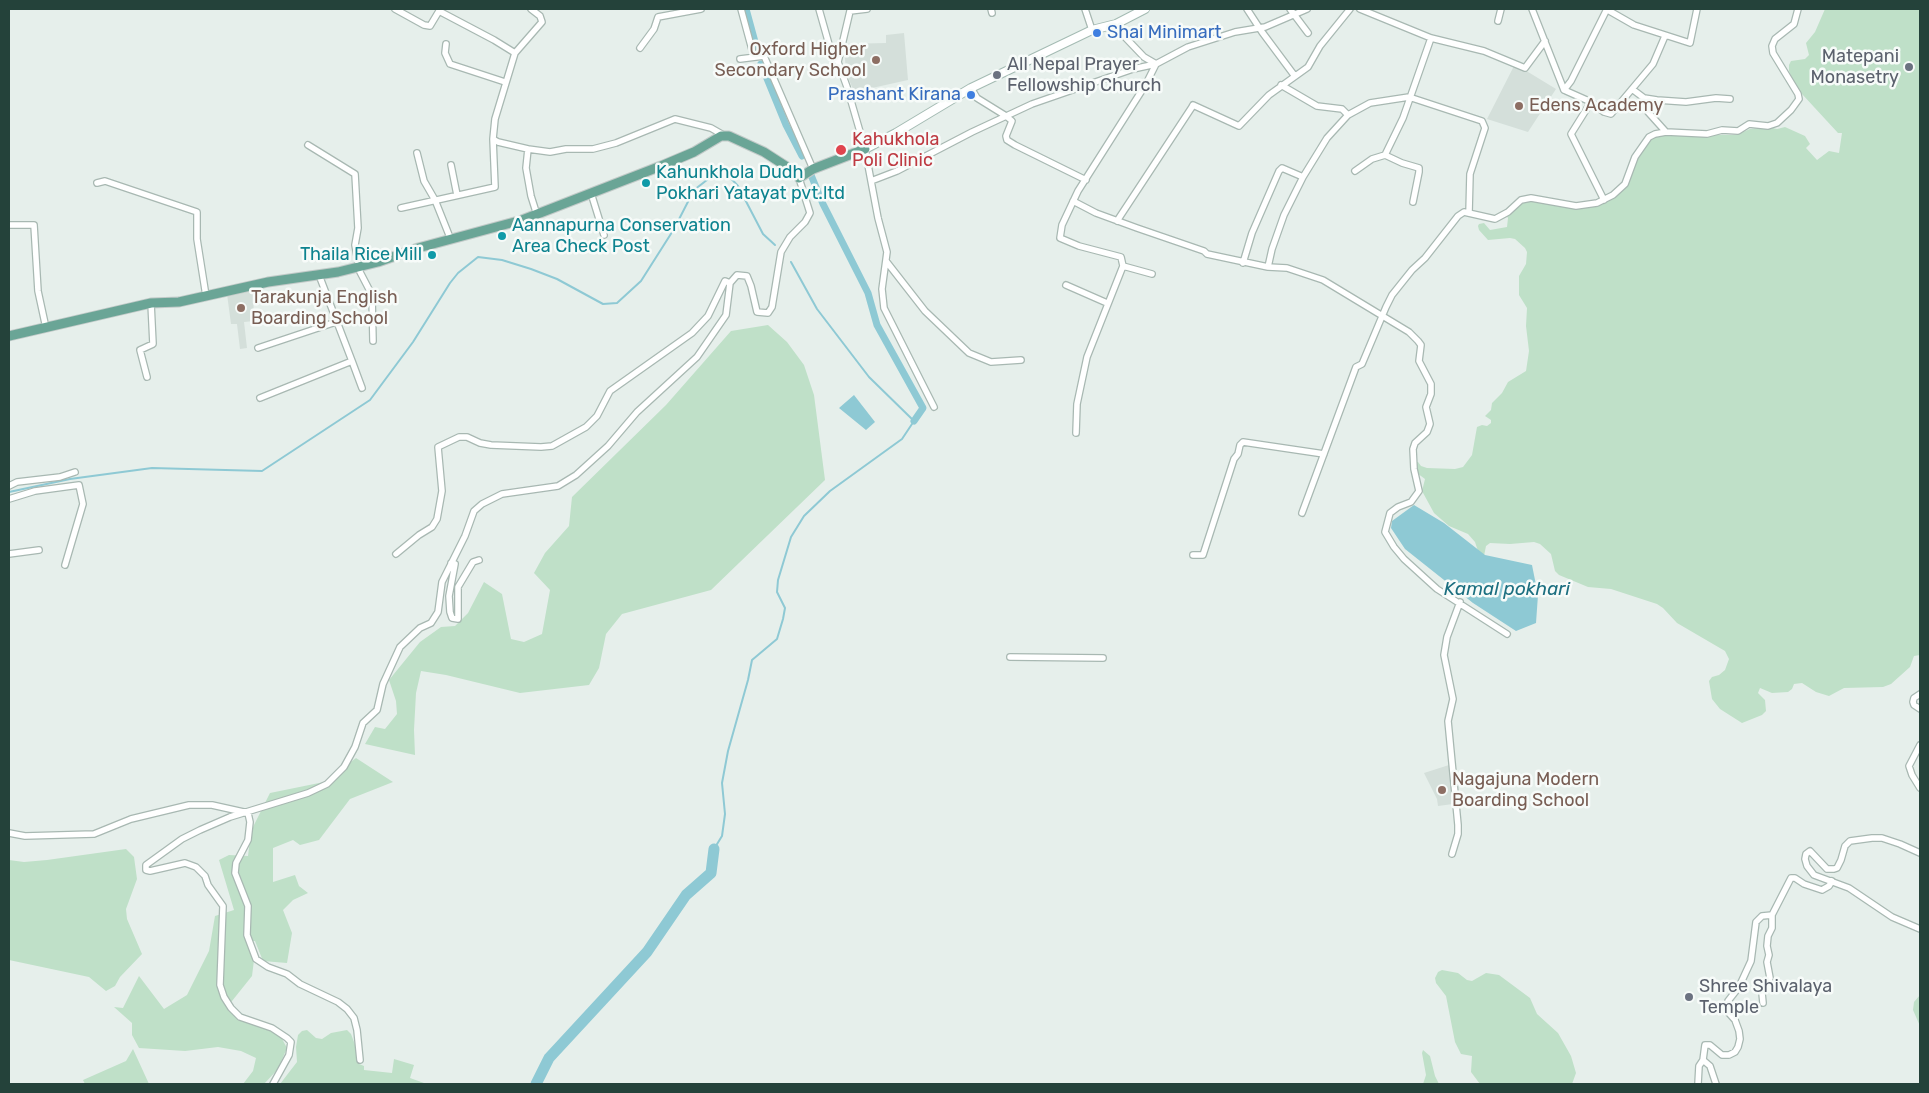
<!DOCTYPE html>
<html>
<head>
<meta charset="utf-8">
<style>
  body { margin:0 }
  #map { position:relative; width:1929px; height:1093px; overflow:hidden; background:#e6efeb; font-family:Rubik,sans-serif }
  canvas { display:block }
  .frame { position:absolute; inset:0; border:10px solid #24423a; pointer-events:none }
</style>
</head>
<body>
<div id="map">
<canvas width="1929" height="1093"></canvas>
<div class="frame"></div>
</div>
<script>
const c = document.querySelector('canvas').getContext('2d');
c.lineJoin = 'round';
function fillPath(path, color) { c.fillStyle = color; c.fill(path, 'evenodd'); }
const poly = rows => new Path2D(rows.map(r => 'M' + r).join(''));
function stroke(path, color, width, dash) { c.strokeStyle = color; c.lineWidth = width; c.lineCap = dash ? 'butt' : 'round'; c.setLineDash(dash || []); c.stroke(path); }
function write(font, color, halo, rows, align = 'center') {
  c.font = font + ' Rubik,sans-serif'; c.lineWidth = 5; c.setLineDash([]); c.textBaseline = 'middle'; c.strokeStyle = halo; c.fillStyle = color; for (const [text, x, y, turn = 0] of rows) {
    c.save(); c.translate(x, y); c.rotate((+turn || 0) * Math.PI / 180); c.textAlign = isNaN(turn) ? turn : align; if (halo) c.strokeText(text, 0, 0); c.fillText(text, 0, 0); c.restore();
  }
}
fillPath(poly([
  [904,33,908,80,854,92,846,72,844,44,886,43,886,35],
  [1515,64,1556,89,1528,132,1487,119],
  [253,291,254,321,244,322,247,348,240,349,237,324,231,324,227,294],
  [1449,765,1453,804,1438,806,1437,799,1424,773]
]), '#d4dfda');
fillPath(poly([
  [1825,9,1920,9,1920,655,1914,656,1910,667,1891,684,1883,687,1844,688,1829,696,1816,692,1802,683,1794,684,1792,689,1788,692,1772,693,1760,688,1758,693,1765,700,1766,711,1762,715,1742,723,1720,709,1712,699,1709,681,1712,677,1719,675,1725,670,1729,659,1725,651,1677,623,1663,608,1657,604,1611,589,1588,587,1559,575,1555,571,1551,554,1540,544,1534,542,1510,544,1490,543,1486,546,1484,556,1479,554,1475,542,1468,534,1449,526,1434,513,1422,491,1425,479,1417,473,1416,462,1418,462,1421,466,1427,468,1455,469,1463,467,1472,455,1477,427,1482,425,1487,426,1491,423,1491,420,1485,416,1491,410,1492,403,1502,393,1508,382,1526,371,1529,351,1526,326,1527,308,1519,295,1519,276,1526,264,1527,252,1525,248,1515,239,1510,238,1488,240,1479,230,1478,226,1479,224,1484,223,1490,230,1507,227,1508,218,1506,215,1522,202,1528,200,1582,207,1619,192,1636,158,1649,139,1658,134,1736,135,1750,129,1769,127,1777,129,1785,127,1805,136,1810,144,1806,148,1817,160,1829,151,1839,153,1842,133,1838,133,1802,94,1795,85,1789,71,1789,65,1791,61,1805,59,1809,55,1806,43,1815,32],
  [768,325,787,342,804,365,814,395,825,480,711,590,622,614,606,634,599,668,589,685,520,693,446,675,421,671,416,693,414,730,415,755,365,744,375,727,385,729,397,714,396,701,389,680,420,642,441,627,455,626,468,613,484,582,502,594,511,639,524,642,542,634,550,590,534,573,545,553,569,526,572,497,666,405,731,331],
  [356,758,393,782,350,799,319,840,300,845,293,840,273,848,273,882,295,875,299,886,308,893,293,900,283,910,292,933,287,963,263,961,255,941,249,941,254,960,252,976,228,1006,268,1028,281,1037,287,1048,278,1069,264,1084,243,1084,253,1071,256,1058,241,1051,218,1047,185,1051,139,1048,132,1035,132,1023,114,1007,123,1008,139,976,164,1009,187,995,209,951,215,916,234,910,219,860,229,855,248,856,251,831,270,793,324,782],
  [126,849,134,857,137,879,126,909,127,919,142,954,120,977,115,986,106,991,89,977,9,960,9,860,24,862,47,860],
  [1442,970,1458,973,1467,980,1472,981,1486,973,1499,975,1530,998,1537,1014,1558,1033,1571,1056,1576,1073,1572,1084,1480,1084,1471,1072,1472,1056,1461,1054,1455,1042,1446,996,1436,983,1435,978,1438,972],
  [1920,995,1920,1026,1913,1010,1914,1002],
  [307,1030,316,1038,322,1039,331,1033,347,1030,351,1034,357,1050,357,1063,364,1066,364,1070,392,1073,394,1059,414,1065,410,1078,424,1083,424,1084,280,1084,297,1062,296,1047,298,1035,302,1031],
  [133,1049,149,1084,85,1084,83,1080,126,1061],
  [1423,1050,1430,1056,1435,1076,1439,1084,1423,1084,1426,1075,1422,1053]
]), '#bfe0c8');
fillPath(poly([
  [854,395,875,422,866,430,839,408],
  [1414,505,1444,523,1485,555,1532,565,1538,595,1536,623,1516,631,1473,603,1405,549,1391,528,1392,521]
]), '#8ec9d4');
stroke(poly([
  [9,492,70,479,152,468,262,471,370,400,413,342,450,283,458,273,478,257,502,260,531,269,557,279,603,304,617,303,641,281,674,229,694,190,716,173,727,174,738,186,763,234,775,245],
  [714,849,722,836,725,814,722,783,728,751,748,680,752,660,777,639,783,619,785,608,777,592,778,580,791,537,804,516,830,491,902,439,914,421,869,377,817,309,791,262]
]), '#8ec9d4', 2);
stroke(poly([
  [746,9,758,53],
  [761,64,786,125,802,156],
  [811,175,823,204,868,293,877,325,923,408,914,421]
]), '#8ec9d4', 7);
stroke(poly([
  [536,1084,549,1058,647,952,686,895,711,873,714,849]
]), '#8ec9d4', 11);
const minor = poly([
  [395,9,424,25,430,26,439,11,494,40,515,53,495,119,493,139,498,142,528,149,526,168,531,196,537,215],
  [741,9,754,57],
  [819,9,832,55,838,62,847,87,865,149,878,218,887,252,882,289,884,308,934,407],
  [991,9,992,13],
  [1085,9,1092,30],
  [1247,9,1262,32,1294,75],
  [1290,9,1308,33],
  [1360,9,1431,38,1484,51,1525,68,1545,41],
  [1532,9,1564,90,1591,102],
  [1606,9,1634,25,1690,43,1697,9],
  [1498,21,1501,9],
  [446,44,445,53,450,64,505,82],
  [640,48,654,29,658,17,701,9],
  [515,53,542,22,540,16,531,9],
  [740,59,764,56,813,169],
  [838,62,850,11,867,9],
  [1281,85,1317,106,1342,109,1348,115],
  [971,88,977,98,1006,116,1012,121,1006,136,1007,140,1015,145,1086,180],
  [1632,89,1644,98,1657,100,1686,102,1716,98,1730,99],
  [1564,90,1571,81,1607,9],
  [1654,100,1648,112,1666,132],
  [308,145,355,174,358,228,355,245,359,267],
  [528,149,550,152,566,149,593,149,616,143,675,119,711,128,725,136],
  [417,153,424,181,435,200,451,240],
  [1385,155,1402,163,1419,168,1419,172,1413,202],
  [451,165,457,195],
  [1355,171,1372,159,1385,155,1403,118,1431,38],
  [871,181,897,171,972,132,1032,104,1133,69,1156,64,1188,47,1235,32,1265,27,1307,9],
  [97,183,105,181,197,212,197,239,206,296],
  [591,193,604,235],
  [1604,200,1571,134,1591,102,1604,112,1611,114,1653,64,1665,36],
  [1073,201,1096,213,1137,228,1204,251,1207,254,1268,267,1287,268,1323,280,1409,332,1418,341,1421,345,1419,361,1431,384,1431,394,1426,407,1430,424,1427,432,1415,443,1413,449,1414,469,1419,491,1411,502,1398,507,1390,513,1385,532,1394,547,1404,559,1437,589,1507,634],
  [401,208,495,187,493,139],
  [1117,221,1192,107,1193,105,1239,126,1269,95,1308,67,1320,46,1350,9],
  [9,225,34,225,38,291,46,328],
  [886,261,925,311,969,353,991,362,1021,360],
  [1243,263,1252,233,1279,171,1282,168,1303,177],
  [1123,266,1152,274],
  [360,267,360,272,372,295,373,341],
  [1268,267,1272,249,1284,215,1303,177,1327,138,1348,115,1370,103,1409,97,1482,121,1485,128,1470,174,1469,213],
  [1066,285,1107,303],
  [258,348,336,322],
  [352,361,362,388],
  [147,377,140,350,153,344,151,303],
  [260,398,352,361,319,275],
  [1076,433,1077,404,1087,357,1123,266,1121,257,1079,246,1060,238,1062,225,1078,191,1146,84,1156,64,1144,57,1122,34,1116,24],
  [9,486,17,482,60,477,75,472],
  [9,499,35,491,79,485,83,504,65,565],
  [1302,513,1356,367,1362,364,1386,307,1392,295,1412,270,1425,258,1458,216,1464,212,1495,219,1508,212,1521,200,1531,198,1576,206,1597,203,1613,195,1625,184,1635,157,1649,137,1655,134,1666,132,1707,134,1722,130,1738,131,1749,124,1768,126,1777,123,1791,110,1799,99,1798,94,1773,53,1772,46,1775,39,1794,24,1798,9],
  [9,554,39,550],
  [396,554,419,535,432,527,437,519,442,491,438,447,459,437,467,437,480,443,491,445,541,447,552,446,586,427,597,416,610,391,692,333,708,316,725,281,730,283],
  [1193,555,1203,555,1234,459,1238,454,1240,445,1243,442,1324,454],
  [451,563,455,564,449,596,450,612,452,618,458,619,458,587,473,562,479,560],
  [1010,657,1103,658],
  [1920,694,1914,698,1913,702,1914,705,1920,709],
  [1920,745,1909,766,1912,775,1920,788],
  [9,833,25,836,94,834,131,819,189,805,212,805,248,813,250,822,248,840,236,863,235,873,248,906,247,935,256,959,268,967,287,974,300,984,338,1002,347,1009,354,1018,357,1030,360,1060],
  [1920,853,1900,844,1882,838,1872,838,1850,841,1845,846,1841,860,1837,868,1834,869,1827,869,1810,851,1806,854,1805,859,1807,866,1814,875,1849,888,1892,917,1920,929],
  [1452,854,1458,834,1458,825,1448,721,1453,699,1444,655,1447,637,1460,602],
  [1763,1003,1762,993,1770,978,1767,962,1769,955,1767,946,1768,936,1772,928,1772,915],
  [1703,1060,1705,1045,1710,1045,1722,1055,1729,1055,1735,1052,1738,1047,1740,1039,1739,1031,1735,1020,1727,1011,1728,1001,1739,987,1751,961,1756,922,1762,916,1772,915,1791,878,1795,878,1804,884,1822,890,1829,886,1832,881],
  [273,1084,289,1055,291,1042,287,1038,272,1028,240,1017,231,1008,224,997,220,985,223,906,208,885,205,876,196,867,185,863,150,871,146,870,146,865,182,839,200,830,230,817,308,793,327,784,344,767,355,747,363,723,377,710,383,684,400,647,420,628,431,623,438,612,442,582,465,536,474,511,482,504,502,494,558,486,576,475,608,446,637,412,697,357,726,315,730,283,737,275,747,276,751,286,757,312,768,313,772,307,781,252,790,237,805,222,810,213,799,178],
  [1698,1084,1699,1066,1703,1060,1710,1066,1716,1084]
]);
const secondary = poly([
  [865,149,896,133,971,88,1092,30,1116,24,1145,9]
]);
const primary = poly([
  [9,336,151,303,179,302,268,282,338,272,378,262,418,248,522,220,661,166,694,152,721,136,729,136,764,152,795,172,799,178,813,169,865,149]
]);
stroke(minor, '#a8b8b2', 8);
stroke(secondary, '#a4bbb3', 10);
stroke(primary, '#c2cac8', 11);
stroke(minor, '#fff', 5.5);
stroke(secondary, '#fff', 8);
stroke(primary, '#6aa596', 9);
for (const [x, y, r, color] of [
  [1097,33,5,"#3f7fe0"],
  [876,60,5,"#8d6e63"],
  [1909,67,5,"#6b7280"],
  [997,75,5,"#6b7280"],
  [971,95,5,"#3f7fe0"],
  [1519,106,5,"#8d6e63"],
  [841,150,6,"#e0444e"],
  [646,183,5,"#0f9aa8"],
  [502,236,5,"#0f9aa8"],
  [432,255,5,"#0f9aa8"],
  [241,308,5,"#8d6e63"],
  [1442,790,5,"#8d6e63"],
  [1689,997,5,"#6b7280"]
]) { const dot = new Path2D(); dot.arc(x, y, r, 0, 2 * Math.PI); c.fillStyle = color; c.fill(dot); stroke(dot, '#f7fbf9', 2); }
write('18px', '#366cbe', '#f7fbf9', [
  ["Shai Minimart",1107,33],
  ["Prashant Kirana",961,95,"right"]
], 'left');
write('18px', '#785e54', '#f7fbf9', [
  ["Oxford Higher",866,50,"right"],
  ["Secondary School",866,71,"right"],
  ["Edens Academy",1529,106],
  ["Tarakunja English",251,298],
  ["Boarding School",251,319],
  ["Nagajuna Modern",1452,780],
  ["Boarding School",1452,801]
], 'left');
write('18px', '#5b616d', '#f7fbf9', [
  ["Matepani",1899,57,"right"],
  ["Monasetry",1899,78,"right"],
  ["All Nepal Prayer",1007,65],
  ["Fellowship Church",1007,86],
  ["Shree Shivalaya",1699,987],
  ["Temple",1699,1008]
], 'left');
write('18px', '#be3a42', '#f7fbf9', [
  ["Kahukhola",852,140],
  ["Poli Clinic",852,161]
], 'left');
write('18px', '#0d838f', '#f7fbf9', [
  ["Kahunkhola Dudh",656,173],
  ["Pokhari Yatayat pvt.ltd",656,194],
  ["Aannapurna Conservation",512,226],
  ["Area Check Post",512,247],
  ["Thaila Rice Mill",422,255,"right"]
], 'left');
write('italic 19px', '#1c6f80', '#f7fbf9', [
  ["Kamal pokhari",1507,590]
]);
</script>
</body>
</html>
